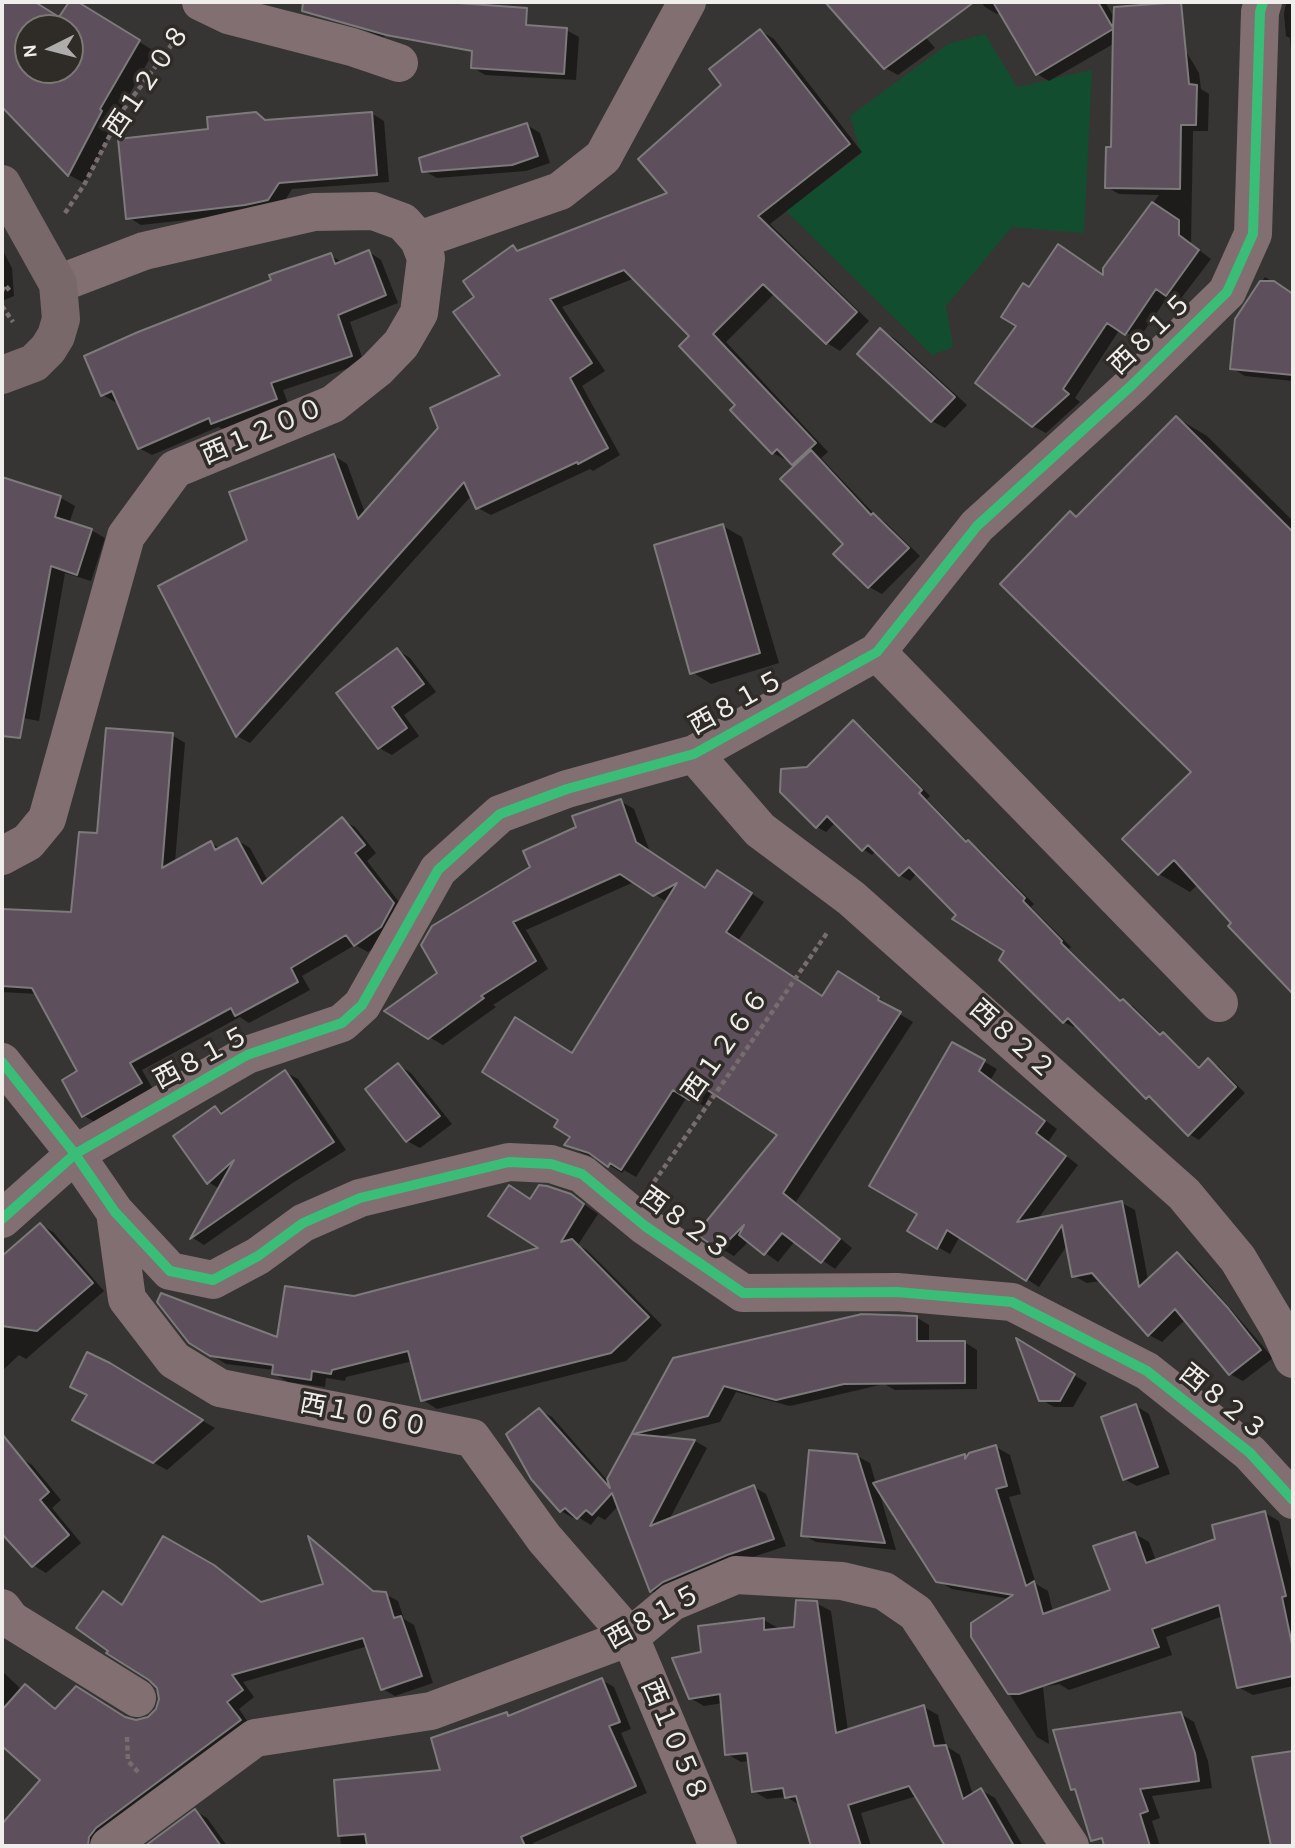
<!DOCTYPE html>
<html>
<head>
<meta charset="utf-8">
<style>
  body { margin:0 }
  #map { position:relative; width:1295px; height:1848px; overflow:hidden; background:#373533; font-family:Karla,sans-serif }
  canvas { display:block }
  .frame { position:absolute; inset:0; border:4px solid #f0eeeb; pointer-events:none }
  .north { position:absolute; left:14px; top:14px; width:70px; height:70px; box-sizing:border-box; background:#2f2b27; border:2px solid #7c7975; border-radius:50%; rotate:264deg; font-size:19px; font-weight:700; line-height:28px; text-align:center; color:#f0eeeb }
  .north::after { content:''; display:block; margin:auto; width:24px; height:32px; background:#afadab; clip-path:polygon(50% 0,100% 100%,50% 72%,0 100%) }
</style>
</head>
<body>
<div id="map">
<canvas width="1295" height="1848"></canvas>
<div class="frame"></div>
<div class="north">N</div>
</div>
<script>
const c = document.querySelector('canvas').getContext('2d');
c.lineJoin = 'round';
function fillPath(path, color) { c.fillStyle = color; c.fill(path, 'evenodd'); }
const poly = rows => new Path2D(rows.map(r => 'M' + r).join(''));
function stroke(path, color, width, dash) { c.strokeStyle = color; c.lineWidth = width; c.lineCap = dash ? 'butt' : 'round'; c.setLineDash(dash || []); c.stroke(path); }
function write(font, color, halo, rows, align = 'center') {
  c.font = font + ' Karla,"Noto Sans JP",sans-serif'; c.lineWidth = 7; c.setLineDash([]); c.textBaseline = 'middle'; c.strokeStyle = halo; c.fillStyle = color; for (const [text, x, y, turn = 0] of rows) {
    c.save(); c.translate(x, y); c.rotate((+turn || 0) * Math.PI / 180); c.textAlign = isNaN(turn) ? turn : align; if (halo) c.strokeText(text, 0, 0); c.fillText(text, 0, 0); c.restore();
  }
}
fillPath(poly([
  [985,34,1017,87,1092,70,1084,233,1012,227,946,306,953,347,932,355,786,211,861,154,850,116,948,44]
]), '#134d30');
fillPath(poly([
  [2,2,32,2,60,19,71,2,75,2,154,51,115,120,117,121,84,183,69,175,24,127,12,98,2,92],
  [28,28,70,28,70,70,28,70],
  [357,2,496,2,383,37,369,32,353,23],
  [827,2,895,2,935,48,898,75,885,68],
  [981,2,1105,2,1115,19,1163,13,1199,73,1201,89,1209,94,1208,131,1193,131,1191,244,1211,259,1179,301,1169,295,1138,340,1120,329,1075,398,1080,402,1046,433,1033,426,1018,326,1030,289,1105,277,1105,268,1159,195,1119,194,1107,187,1113,149,1115,43,1049,81,1037,74,1001,12,997,14,985,7],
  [1293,2,1293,73,1290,38,1286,36,1284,14,1286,3],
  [566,30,579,37,576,80,485,75,472,67],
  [761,31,774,39,862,152,770,224,869,321,840,351,827,343,775,293,726,342,828,452,821,458,877,517,886,523,920,556,882,594,869,587,836,554,845,544,797,466,788,459,786,460,773,453,737,406,692,336,635,278,562,307,605,371,582,386,620,455,593,471,590,469,491,515,478,508,472,495,250,743,237,736,160,587,250,541,334,456,347,464,365,513,503,376,476,298,513,247,521,252,670,193,723,85],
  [371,113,384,121,389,182,292,189,281,207,259,212,141,225,128,217,210,131,256,114,269,121],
  [527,125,540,133,550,163,526,171,437,178,424,171],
  [2,249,12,268,14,296,2,301],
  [369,252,381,260,398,303,350,322,364,363,283,390,289,406,226,430,218,427,152,455,139,448,119,401,115,402,103,395,273,281,330,255,343,263],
  [1265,277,1293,295,1293,381,1245,376,1232,368,1237,320],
  [881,330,894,338,967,405,945,428,932,421],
  [1177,418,1207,436,1293,521,1293,992,1230,926,1234,923,1198,884,1190,892,1159,874,1125,839,1194,772,1071,513,1078,518],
  [2,479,61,498,75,506,69,524,91,530,105,538,91,581,65,573,39,721,2,714],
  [723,526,742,537,779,663,711,684,692,672],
  [397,650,410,658,436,692,404,715,419,736,392,755,379,748],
  [853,722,863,728,930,796,927,799,969,843,978,848,1034,904,1031,907,1071,947,1069,949,1122,1002,1133,1006,1162,1035,1172,1040,1201,1068,1209,1061,1218,1066,1245,1093,1199,1140,1189,1134,1157,1103,1147,1097,1076,1025,1073,1027,1064,1022,1007,950,959,915,917,873,910,881,900,875,876,851,872,855,863,849,836,822,826,832,817,827,807,769],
  [172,735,185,743,175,862,211,843,221,849,237,840,250,848,268,881,342,820,355,827,376,853,367,861,406,911,394,934,368,952,355,945,302,976,310,990,249,1023,240,1017,142,1070,154,1091,97,1123,84,1116,79,1072,37,994,2,992,2,911,73,914,98,835],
  [620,801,634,809,650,852,706,890,732,880,764,902,738,941,823,998,852,981,892,1007,891,1009,913,1022,796,1202,852,1248,835,1269,795,1241,778,1262,749,1241,734,1256,720,1248,779,1135,712,1091,704,1106,687,1097,636,1177,624,1170,622,1173,599,1159,580,1152,567,1145,572,1136,561,1119,573,1055,667,902,634,882,526,930,548,969,493,1005,496,1007,443,1045,429,1037,439,973,532,868,578,828],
  [953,1044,997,1069,991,1079,1057,1129,1048,1142,1078,1165,1037,1220,1122,1203,1135,1210,1148,1280,1177,1254,1190,1262,1273,1358,1243,1381,1230,1374,1186,1319,1162,1342,1149,1335,1101,1281,1087,1283,1074,1276,1068,1244,1039,1287,960,1236,950,1254,910,1231,920,1213],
  [398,1065,411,1073,452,1124,420,1148,407,1141],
  [285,1072,298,1079,346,1150,291,1184,204,1245,193,1238,220,1189,208,1182,215,1108,225,1113],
  [571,1195,598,1214,578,1245,587,1250,662,1325,626,1361,437,1409,423,1400,413,1361,346,1377,345,1381,326,1378,325,1387,288,1382,274,1374,274,1370,226,1364,190,1342,279,1339,354,1297,543,1249,531,1200],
  [41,1225,53,1232,104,1291,26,1359,19,1355,2,1371,2,1288,18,1274],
  [916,1317,929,1325,929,1343,964,1342,977,1350,977,1389,895,1390,884,1384,790,1406,736,1392,720,1422,658,1437,695,1441,707,1448,669,1520,754,1487,766,1494,786,1546,741,1561,664,1598,651,1591,619,1505,605,1520,598,1516,591,1525,576,1516,573,1518,561,1511,539,1410,552,1417,608,1481,674,1359],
  [1019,1342,1087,1383,1073,1407,1054,1407,1040,1399],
  [88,1354,215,1428,167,1470,75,1419,88,1396],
  [1136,1406,1149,1414,1170,1474,1137,1486,1124,1479],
  [996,1447,1010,1455,1021,1494,1009,1497,1036,1584,1048,1591,1053,1612,1112,1591,1135,1534,1149,1542,1156,1561,1217,1540,1265,1513,1279,1521,1293,1578,1293,1686,1253,1695,1238,1687,1223,1616,1166,1637,1172,1655,1069,1690,1059,1684,1043,1687,1049,1744,1037,1737,973,1637,1010,1599,952,1589,938,1581,878,1488,896,1550,816,1542,803,1535,857,1456,870,1463,876,1484,965,1456,968,1458],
  [19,1457,32,1465,61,1500,52,1508,81,1543,46,1573,33,1565,11,1542,2,1537,2,1472],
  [164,1538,226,1574,263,1603,326,1585,311,1540,377,1593,385,1594,398,1601,404,1619,414,1625,433,1683,395,1696,383,1689,368,1646,243,1682,254,1697,239,1709,252,1728,94,1846,85,1840,79,1846,2,1846,2,1826,43,1779,2,1744,2,1671,22,1690,25,1686,57,1710,137,1722,149,1718,157,1710,161,1698,157,1686,104,1593,124,1606],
  [816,1603,831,1611,848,1731,924,1707,938,1715,946,1746,960,1755,973,1795,981,1790,995,1798,1023,1846,947,1846,917,1796,861,1813,871,1846,813,1846,800,1805,786,1797,767,1799,753,1791,750,1761,741,1762,727,1754,723,1703,704,1706,690,1698,703,1653,764,1620,778,1628,778,1630,795,1628],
  [602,1680,614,1687,631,1729,621,1733,647,1793,533,1843,534,1846,341,1846,336,1782,442,1772,507,1714,512,1717],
  [1181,1714,1194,1722,1208,1761,1212,1788,1152,1796,1160,1818,1152,1821,1160,1846,1106,1846,1070,1730],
  [1293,1753,1293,1846,1273,1846,1254,1759],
  [195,1811,207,1818,227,1846,148,1846]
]), '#0007');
const building = poly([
  [2,2,35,2,59,17,69,2,78,2,140,40,100,109,102,111,68,176,2,107,2,2],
  [28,28,70,28,70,70,28,70,28,28],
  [303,2,444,2,527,8,526,25,567,28,564,74,471,68,472,51,386,35,302,11,303,2],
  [825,2,974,2,884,69,825,2],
  [993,2,1098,2,1113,28,1114,7,1181,2,1189,84,1197,85,1196,125,1181,125,1180,189,1105,188,1106,147,1111,147,1113,29,1036,75,993,2],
  [760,29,850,144,758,216,857,312,826,344,763,284,713,334,816,443,792,465,777,449,772,454,730,410,735,405,679,346,689,336,624,270,550,299,592,363,570,378,608,448,578,464,577,462,476,509,464,482,236,737,158,586,247,540,229,492,334,454,358,519,438,428,430,408,500,375,453,312,474,297,463,281,513,245,517,251,667,193,638,159,721,85,709,69,760,29],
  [256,112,265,120,372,112,377,175,279,183,268,200,245,205,126,219,118,139,208,129,207,117,256,112],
  [527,123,538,156,512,165,422,172,419,158,527,123],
  [1152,202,1179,220,1179,235,1199,250,1166,296,1156,289,1125,335,1107,323,1063,389,1069,394,1032,427,975,383,1016,326,1001,317,1023,283,1029,287,1058,244,1103,275,1103,268,1152,202],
  [369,250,386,295,338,315,352,356,271,383,277,399,211,424,209,418,138,449,112,391,101,396,84,356,138,332,271,280,269,275,331,253,335,264,369,250],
  [1260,281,1274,281,1293,294,1293,375,1230,369,1235,319,1260,281],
  [880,328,955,397,931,422,857,354,880,328],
  [1176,416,1293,532,1293,994,1228,926,1231,923,1174,860,1158,875,1122,839,1191,772,1000,584,1070,511,1076,517,1176,416],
  [811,450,871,515,873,513,909,548,868,588,833,554,843,544,780,479,811,450],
  [2,477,61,496,55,517,92,529,77,575,51,566,20,738,2,736,2,477],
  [723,524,760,653,690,674,654,545,723,524],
  [397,648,424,684,392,707,407,728,378,749,336,693,397,648],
  [853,720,922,790,919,793,966,842,968,840,1025,898,1023,901,1062,941,1061,943,1120,1001,1123,999,1160,1035,1163,1032,1199,1068,1208,1058,1236,1087,1188,1136,1149,1096,1146,1099,1068,1018,1063,1023,999,960,1004,951,952,919,956,915,909,867,899,876,868,845,862,851,827,816,816,828,780,792,781,769,807,767,853,720],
  [106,728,173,733,162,868,211,841,215,850,237,838,262,884,342,817,365,845,355,853,394,903,381,927,354,946,346,935,291,968,298,982,235,1016,231,1008,130,1063,142,1083,82,1117,62,1080,77,1071,32,988,2,986,2,909,71,912,79,832,97,833,106,728],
  [621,799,636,842,705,888,717,870,752,893,726,932,822,996,838,971,879,997,878,1000,901,1012,783,1193,840,1239,821,1263,782,1233,764,1255,739,1235,744,1225,719,1250,696,1234,777,1135,698,1084,689,1100,673,1090,621,1170,610,1163,608,1167,589,1153,564,1145,570,1137,554,1127,558,1120,482,1072,515,1017,572,1053,677,883,653,896,620,874,513,922,536,961,481,996,484,998,428,1039,384,1011,437,973,421,945,432,926,530,867,523,851,576,827,572,816,621,799],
  [952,1042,985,1060,979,1071,1045,1121,1036,1133,1066,1156,1017,1222,1122,1201,1139,1287,1177,1252,1228,1308,1261,1350,1229,1375,1175,1309,1148,1336,1092,1273,1072,1277,1062,1225,1026,1281,947,1230,937,1249,907,1231,917,1214,869,1186,952,1042],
  [398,1063,440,1116,406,1142,365,1089,398,1063],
  [285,1070,334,1142,278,1178,190,1239,234,1160,207,1184,173,1136,215,1106,221,1114,285,1070],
  [509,1185,530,1199,539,1185,547,1186,571,1194,584,1204,561,1242,572,1239,649,1317,611,1353,421,1401,408,1351,332,1370,331,1374,312,1371,311,1380,272,1374,273,1365,210,1356,189,1343,157,1302,161,1293,277,1337,285,1286,354,1296,538,1248,488,1216,509,1185],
  [40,1223,93,1283,37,1331,2,1326,2,1256,40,1223],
  [862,1314,917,1316,917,1341,965,1341,965,1383,844,1384,776,1400,724,1386,708,1416,633,1434,695,1440,650,1526,754,1485,774,1539,727,1555,663,1582,650,1592,612,1493,592,1515,586,1510,577,1519,565,1508,560,1512,531,1479,506,1434,539,1408,610,1488,607,1479,673,1358,862,1314],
  [1016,1338,1075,1374,1060,1401,1039,1401,1016,1338],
  [87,1352,110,1363,203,1420,153,1463,72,1420,87,1395,70,1387,87,1352],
  [1136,1404,1158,1467,1123,1480,1101,1417,1136,1404],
  [2,1434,49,1492,40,1500,69,1535,32,1567,2,1534,2,1434],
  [996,1445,1007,1486,996,1489,1026,1586,1034,1581,1043,1614,1110,1590,1093,1546,1135,1532,1146,1563,1215,1539,1212,1525,1265,1511,1286,1596,1282,1597,1293,1649,1293,1676,1237,1688,1219,1605,1152,1629,1159,1647,1019,1694,1008,1694,971,1637,971,1623,1013,1595,936,1582,873,1483,965,1454,965,1459,969,1453,996,1445],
  [809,1450,857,1454,885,1543,801,1536,809,1450],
  [163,1536,214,1565,261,1602,323,1584,308,1536,373,1591,386,1592,394,1618,401,1616,422,1676,381,1690,363,1638,232,1675,243,1690,227,1702,241,1720,96,1828,89,1837,88,1846,2,1846,2,1824,40,1780,2,1746,2,1710,25,1684,55,1709,76,1686,125,1717,136,1720,148,1717,156,1709,159,1699,157,1688,149,1680,106,1653,108,1651,76,1628,103,1591,122,1605,163,1536],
  [796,1600,817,1601,836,1733,924,1705,934,1746,946,1745,963,1799,981,1788,1014,1846,945,1846,909,1786,848,1805,861,1846,811,1846,796,1796,785,1798,783,1788,752,1792,747,1753,725,1755,720,1694,689,1699,672,1658,701,1652,698,1626,764,1618,764,1630,794,1627,796,1600],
  [602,1678,620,1722,609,1726,636,1786,521,1837,525,1846,367,1846,365,1834,338,1836,334,1780,440,1770,431,1738,507,1712,508,1716,602,1678],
  [1181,1712,1195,1753,1199,1781,1140,1789,1148,1811,1140,1814,1150,1846,1104,1846,1102,1838,1091,1841,1075,1789,1071,1790,1053,1730,1181,1712],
  [1293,1751,1293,1846,1271,1846,1252,1757,1293,1751],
  [195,1809,221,1846,145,1846,195,1809]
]);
fillPath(building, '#5d4f5c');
stroke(building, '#7c7a7a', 2);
stroke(poly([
  [65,213,84,185,123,110,179,35],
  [2,291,5,285,10,291],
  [2,306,13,322],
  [654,1182,827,933],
  [127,1737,128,1761,139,1773]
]), '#786d6e', 4.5, [5, 3.5]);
stroke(poly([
  [201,2,228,15,352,47,399,63],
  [419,240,560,191,603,157,687,2],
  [877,652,1219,1003],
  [694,754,760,830,851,898,1184,1194,1238,1259,1279,1328,1293,1359],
  [2,856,28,842,47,819,126,536,175,469,333,404,377,369,401,344,419,313,426,258,419,240,403,222,373,211,314,212,144,251,58,284],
  [2,1062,75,1154,247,1055,342,1023,362,1005,438,870,500,814,567,789,694,754,877,652,977,526,1132,385,1227,292,1253,234,1260,12,1263,2],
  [115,1212,127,1299,174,1360,220,1388,472,1438,544,1538,630,1637,718,1846],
  [2,1219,75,1154,115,1212,170,1271,213,1280,258,1256,303,1223,360,1198,509,1162,551,1164,582,1174,645,1226,743,1293,897,1292,1012,1302,1147,1371,1250,1453,1293,1500],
  [2,1608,11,1620,137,1698],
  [109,1846,255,1738,431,1711,630,1637,672,1602,736,1575,842,1581,884,1591,916,1613,1070,1846]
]), '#816f72', 38);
stroke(poly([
  [2,184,58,284,61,319,56,336,48,349,34,363,2,375]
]), '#78686a', 38);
stroke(poly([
  [2,1062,75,1154,247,1055,342,1023,362,1005,438,870,500,814,567,789,694,754,877,652,977,526,1132,385,1227,292,1253,234,1260,12,1263,2],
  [2,1219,75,1154,115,1212,170,1271,213,1280,258,1256,303,1223,360,1198,509,1162,551,1164,582,1174,645,1226,743,1293,897,1292,1012,1302,1147,1371,1250,1453,1293,1500]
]), '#3abd76', 10);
write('26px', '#f0eeeb', '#2f2b27', [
  ["西１２０８",148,81,-56],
  ["西８１５",1151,334,-44],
  ["西１２００",263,432,-23],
  ["西８１５",737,703,-29],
  ["西８２２",1012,1040,42],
  ["西１２６６",726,1045,-55],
  ["西８１５",202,1058,-28],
  ["西８２３",685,1224,36],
  ["西８２３",1223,1403,39],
  ["西１０６０",364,1416,11],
  ["西８１５",654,1617,-29],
  ["西１０５８",674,1741,67]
]);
</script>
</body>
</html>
